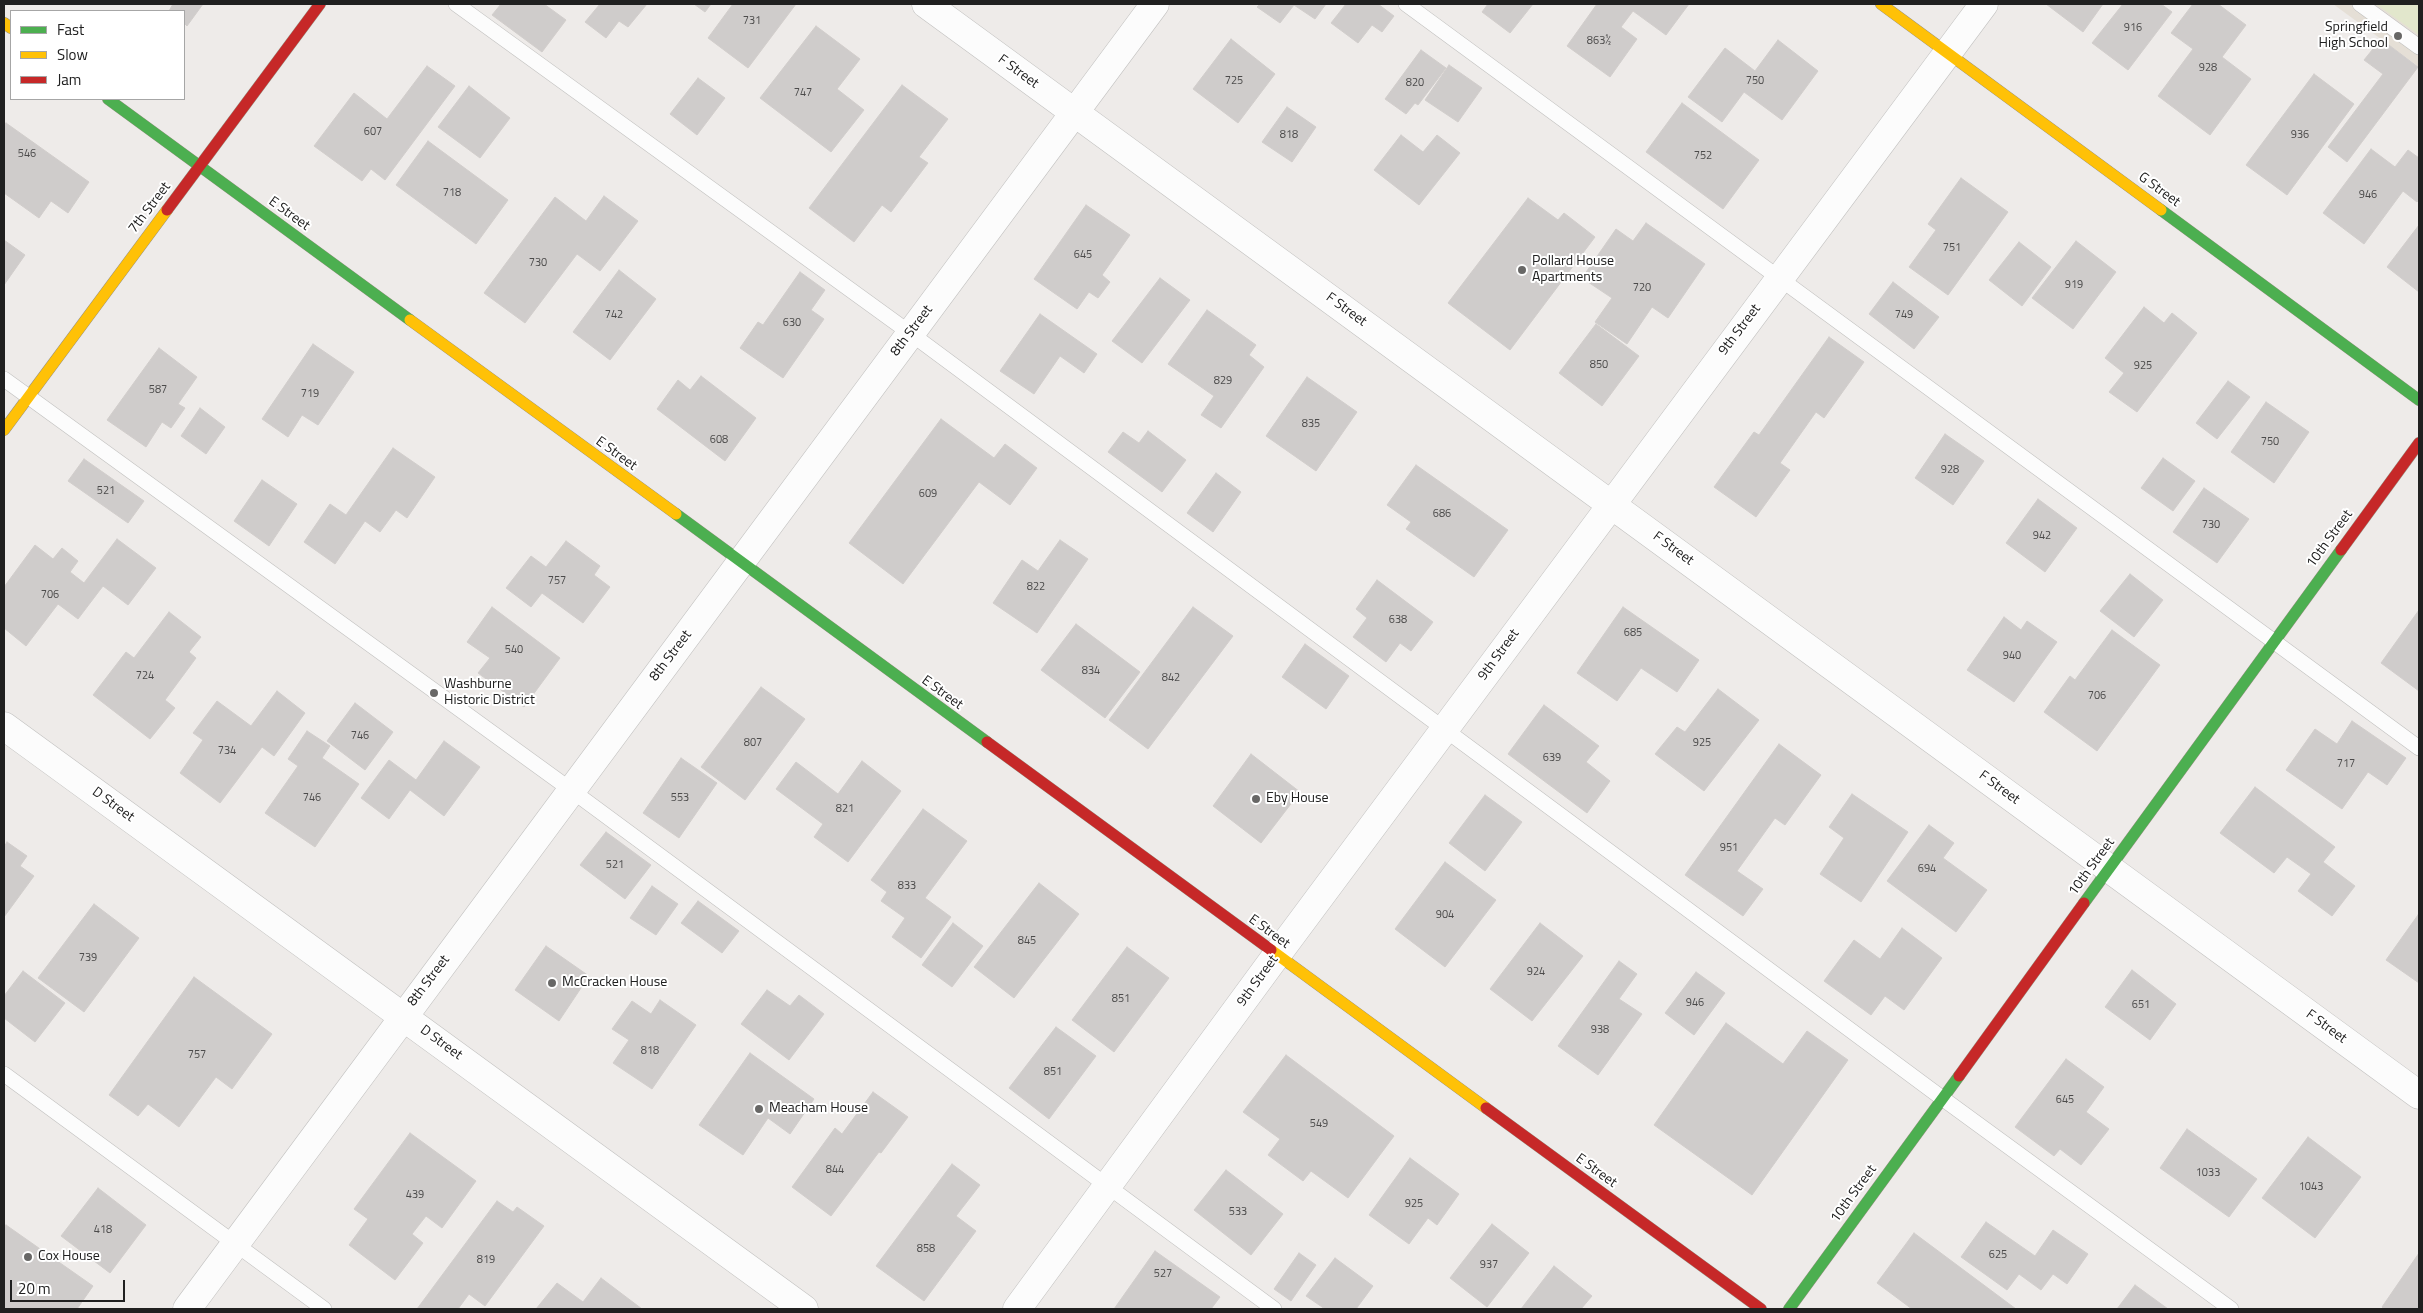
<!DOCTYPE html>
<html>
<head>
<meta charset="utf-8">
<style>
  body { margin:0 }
  #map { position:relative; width:2423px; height:1313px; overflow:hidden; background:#eeebe9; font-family:"Titillium Web",sans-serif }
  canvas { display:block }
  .frame { position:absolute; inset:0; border:5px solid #202020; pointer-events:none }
  .legend { position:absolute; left:10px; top:10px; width:175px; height:90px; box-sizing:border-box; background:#fff; border:1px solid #a6a6a6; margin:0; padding:6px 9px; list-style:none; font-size:15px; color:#202020 }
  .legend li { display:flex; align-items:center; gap:10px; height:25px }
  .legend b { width:25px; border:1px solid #a6a6a6 }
  .scale { position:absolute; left:10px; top:1280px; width:115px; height:22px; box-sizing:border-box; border:2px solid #202020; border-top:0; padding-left:6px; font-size:15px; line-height:18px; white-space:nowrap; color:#202020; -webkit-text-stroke:4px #fff; paint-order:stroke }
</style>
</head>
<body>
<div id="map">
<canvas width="2423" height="1313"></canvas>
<div class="frame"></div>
<ul class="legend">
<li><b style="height:6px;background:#4caf50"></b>Fast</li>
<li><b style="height:6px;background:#ffc107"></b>Slow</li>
<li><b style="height:6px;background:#c62828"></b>Jam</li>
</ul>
<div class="scale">20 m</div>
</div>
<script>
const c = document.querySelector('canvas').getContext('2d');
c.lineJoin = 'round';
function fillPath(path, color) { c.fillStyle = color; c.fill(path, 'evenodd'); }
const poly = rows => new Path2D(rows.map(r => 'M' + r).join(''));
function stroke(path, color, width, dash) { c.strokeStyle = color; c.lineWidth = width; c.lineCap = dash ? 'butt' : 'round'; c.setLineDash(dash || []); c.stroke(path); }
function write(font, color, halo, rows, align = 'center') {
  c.font = font + ' "Titillium Web",sans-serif'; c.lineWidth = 4; c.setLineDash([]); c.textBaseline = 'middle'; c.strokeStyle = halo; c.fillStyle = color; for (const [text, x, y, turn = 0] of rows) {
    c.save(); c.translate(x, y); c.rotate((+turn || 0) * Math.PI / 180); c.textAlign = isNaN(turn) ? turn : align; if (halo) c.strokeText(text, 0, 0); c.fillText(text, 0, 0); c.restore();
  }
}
fillPath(poly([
  [2333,4,2419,4,2419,67]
]), '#e5dfd6');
fillPath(poly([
  [2376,4,2419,4,2419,36,2419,35]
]), '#e2e7cc');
const building = poly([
  [173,4,203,4,187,26,184,23,184,11,169,11,173,4],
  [501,4,544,4,566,20,542,52,492,15,501,4],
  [600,4,647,4,628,27,619,21,606,38,585,22,600,4],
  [694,4,711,4,705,12,694,4],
  [733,4,796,4,748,68,708,38,733,4],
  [1260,4,1326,4,1315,19,1294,5,1280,23,1257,7,1260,4],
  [1346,4,1378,4,1394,16,1382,32,1372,25,1358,43,1331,23,1346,4],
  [1488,4,1533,4,1510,33,1482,12,1488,4],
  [1597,4,1689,4,1666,35,1633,11,1621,27,1637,39,1610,77,1567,46,1597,4],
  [2046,4,2103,4,2083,32,2046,4],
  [2123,4,2161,4,2172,12,2128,70,2092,43,2123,4],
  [2193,4,2218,4,2246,25,2222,57,2251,79,2210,135,2158,96,2193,49,2171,33,2193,4],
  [816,26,860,59,837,89,864,110,831,152,760,98,816,26],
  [1231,39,1275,74,1238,123,1193,89,1231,39],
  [2381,39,2418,67,2347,162,2328,147,2383,74,2364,60,2381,39],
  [1778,40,1818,71,1782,120,1744,92,1722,122,1688,97,1725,48,1755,71,1778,40],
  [1421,50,1446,68,1418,105,1415,103,1406,114,1385,99,1421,50],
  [1449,65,1482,88,1458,122,1425,100,1449,65],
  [427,66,455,86,385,180,371,169,362,181,314,146,354,93,387,119,427,66],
  [2314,74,2354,104,2287,195,2246,165,2314,74],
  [698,78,725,98,697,135,670,114,698,78],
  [902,85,948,119,919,157,928,163,891,212,882,205,854,242,809,208,902,85],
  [469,86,510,118,480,158,438,127,469,86],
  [1682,103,1759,160,1723,209,1646,152,1682,103],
  [1287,107,1316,127,1292,162,1262,142,1287,107],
  [6,123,89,182,68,213,51,201,39,218,4,193,4,126,6,123],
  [1401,135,1423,152,1437,135,1460,153,1419,205,1374,170,1401,135],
  [428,141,508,200,476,244,396,185,428,141],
  [2371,149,2395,167,2408,150,2419,158,2419,199,2417,202,2403,191,2364,244,2323,213,2371,149],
  [1961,178,2008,212,1948,295,1909,267,1936,230,1928,224,1961,178],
  [604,196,638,221,600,271,577,254,525,323,484,293,555,197,586,221,604,196],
  [1528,198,1558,220,1564,213,1595,237,1510,350,1448,303,1528,198],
  [1086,205,1130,235,1102,275,1110,282,1098,298,1089,292,1077,309,1034,279,1086,205],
  [1646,223,1705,264,1668,318,1652,307,1627,344,1595,322,1612,298,1582,278,1616,229,1633,241,1646,223],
  [2419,225,2419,292,2387,267,2419,225],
  [4,240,25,255,4,285,4,240],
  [2076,241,2116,272,2073,329,2032,298,2076,241],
  [2019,242,2051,267,2022,306,1989,280,2019,242],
  [619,270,656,299,610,360,573,332,619,270],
  [800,272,825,290,811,310,824,319,783,378,740,348,758,322,763,325,800,272],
  [1160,278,1190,300,1142,363,1112,341,1160,278],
  [1893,282,1939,317,1914,349,1869,314,1893,282],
  [2144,307,2164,323,2172,313,2197,333,2137,412,2109,392,2124,373,2105,358,2144,307],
  [1207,310,1256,345,1249,355,1264,367,1221,428,1201,415,1214,396,1168,364,1207,310],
  [1040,314,1097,354,1084,373,1060,356,1034,394,1000,371,1040,314],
  [1596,324,1639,356,1602,406,1559,373,1596,324],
  [1829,337,1864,362,1824,418,1816,412,1780,463,1790,470,1756,517,1714,487,1754,432,1759,435,1829,337],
  [313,344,354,372,318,425,302,415,288,437,262,419,313,344],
  [159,348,197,377,178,404,185,408,171,428,162,422,146,447,107,420,159,348],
  [701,376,756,418,725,461,657,409,678,380,690,390,701,376],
  [1307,377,1357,412,1316,471,1266,436,1307,377],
  [2228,381,2250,397,2217,439,2196,423,2228,381],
  [2266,402,2309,432,2274,483,2231,452,2266,402],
  [200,408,225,427,206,454,181,436,200,408],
  [941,419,994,458,1005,444,1037,468,1010,505,979,482,903,584,849,543,941,419],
  [1148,431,1186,460,1162,492,1108,452,1123,432,1139,443,1148,431],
  [1945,434,1984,461,1953,505,1915,478,1945,434],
  [393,448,435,477,407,518,396,510,380,532,365,521,335,564,304,542,330,504,346,515,393,448],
  [2163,458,2195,481,2173,511,2141,488,2163,458],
  [84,459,144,501,128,523,68,481,84,459],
  [1416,465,1508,530,1474,577,1406,529,1411,522,1387,505,1416,465],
  [1216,473,1241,492,1213,532,1187,513,1216,473],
  [262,480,297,504,269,546,234,521,262,480],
  [2204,488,2249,519,2217,563,2173,532,2204,488],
  [2038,499,2077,528,2045,572,2006,543,2038,499],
  [117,539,156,568,128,605,103,586,78,619,58,604,26,646,4,628,4,587,35,545,53,559,62,548,78,561,70,572,84,583,117,539],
  [1060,540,1088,559,1037,633,993,603,1022,560,1038,571,1060,540],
  [566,541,600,566,594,575,610,587,583,623,542,593,531,607,506,588,531,556,546,567,566,541],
  [2130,574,2163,600,2134,637,2100,611,2130,574],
  [1377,580,1433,622,1411,651,1400,643,1386,662,1353,637,1367,618,1356,609,1377,580],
  [492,607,560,658,524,707,478,673,490,658,467,642,492,607],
  [1193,607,1233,636,1148,749,1109,720,1193,607],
  [1623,607,1699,660,1677,692,1641,668,1617,701,1577,673,1623,607],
  [2419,610,2419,691,2381,663,2419,610],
  [169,612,201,637,189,652,196,658,165,700,175,708,150,739,93,695,126,652,134,658,169,612],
  [2004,617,2021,630,2027,621,2057,642,2014,702,1967,670,2004,617],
  [1076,624,1140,672,1105,718,1041,670,1076,624],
  [2112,630,2160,665,2097,751,2044,712,2070,676,2075,680,2112,630],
  [1305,644,1349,676,1326,709,1282,677,1305,644],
  [761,687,805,719,745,800,701,767,761,687],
  [1718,689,1759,720,1704,791,1655,754,1677,727,1685,732,1718,689],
  [277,691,305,713,274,756,262,747,220,803,180,773,203,740,193,733,217,701,251,726,277,691],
  [355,703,393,732,365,770,327,741,355,703],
  [1544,705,1599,746,1586,762,1610,781,1587,813,1508,754,1544,705],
  [2352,721,2406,758,2387,785,2368,772,2342,809,2286,770,2315,729,2337,744,2352,721],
  [307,731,330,746,322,758,359,784,315,847,265,813,298,766,288,759,307,731],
  [444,741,480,767,444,816,410,790,389,819,361,798,389,760,416,780,444,741],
  [1779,744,1821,775,1785,825,1775,818,1737,871,1763,889,1743,916,1685,875,1779,744],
  [1251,754,1300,792,1261,843,1213,806,1251,754],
  [681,758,717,783,679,838,643,813,681,758],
  [862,761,901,791,848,862,814,837,823,824,776,789,796,762,838,794,862,761],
  [2255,787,2335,847,2323,862,2355,886,2332,916,2298,891,2311,874,2287,857,2274,873,2220,833,2255,787],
  [1852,794,1908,832,1861,902,1820,874,1844,838,1829,827,1852,794],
  [1485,795,1522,822,1485,871,1449,843,1485,795],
  [923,809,967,841,925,898,951,917,921,958,892,937,905,918,881,901,887,892,871,880,923,809],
  [1929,825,1954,843,1943,858,1987,890,1956,932,1887,881,1929,825],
  [606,832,651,865,625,899,580,865,606,832],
  [7,842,27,856,20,866,34,876,4,917,4,847,7,842],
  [1445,862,1496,900,1445,967,1395,929,1445,862],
  [1039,883,1079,914,1014,998,974,967,1039,883],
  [652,886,678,904,656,935,630,918,652,886],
  [698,901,739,931,722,953,681,923,698,901],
  [94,904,139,938,84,1012,38,978,94,904],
  [2418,915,2419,916,2419,983,2386,960,2418,915],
  [953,923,983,946,952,987,922,965,953,923],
  [1540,923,1583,956,1532,1021,1490,989,1540,923],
  [1902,928,1942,958,1904,1010,1885,996,1871,1015,1824,981,1854,940,1880,959,1902,928],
  [546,946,589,976,559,1021,515,990,546,946],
  [1127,947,1169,978,1114,1052,1072,1020,1127,947],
  [1619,961,1637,974,1619,999,1642,1014,1598,1075,1558,1046,1619,961],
  [2132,970,2176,1004,2150,1040,2105,1007,2132,970],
  [23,971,65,1003,35,1042,4,1018,4,996,23,971],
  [1696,972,1725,993,1694,1035,1665,1013,1696,972],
  [194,977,272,1034,232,1089,216,1077,179,1127,148,1104,138,1116,109,1095,194,977],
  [767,990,790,1006,799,995,824,1014,789,1060,741,1024,767,990],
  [660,1000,696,1025,652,1089,613,1063,629,1040,612,1029,632,1001,651,1014,660,1000],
  [1726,1023,1783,1064,1807,1031,1848,1060,1752,1195,1654,1125,1726,1023],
  [1056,1027,1096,1056,1049,1119,1009,1088,1056,1027],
  [750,1053,814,1099,790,1134,768,1118,743,1155,699,1125,750,1053],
  [1286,1055,1394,1136,1348,1198,1311,1171,1303,1181,1268,1155,1280,1139,1243,1112,1286,1055],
  [2066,1059,2104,1087,2086,1112,2109,1129,2081,1165,2060,1149,2054,1156,2015,1127,2066,1059],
  [873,1092,908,1117,881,1153,879,1152,831,1216,792,1187,835,1128,842,1134,873,1092],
  [2187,1129,2257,1179,2229,1217,2160,1168,2187,1129],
  [410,1133,476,1181,442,1228,426,1216,412,1234,423,1243,395,1280,349,1245,368,1219,354,1209,410,1133],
  [2308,1137,2361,1177,2315,1238,2262,1198,2308,1137],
  [1410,1158,1459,1194,1437,1225,1428,1218,1409,1244,1369,1215,1410,1158],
  [952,1164,980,1185,956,1216,976,1231,924,1301,876,1266,952,1164],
  [1226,1170,1283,1214,1251,1255,1194,1210,1226,1170],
  [98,1188,146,1225,110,1273,61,1236,98,1188],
  [497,1201,513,1212,517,1207,544,1226,485,1306,469,1294,458,1309,417,1309,497,1201],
  [1986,1222,2035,1256,2053,1230,2088,1254,2067,1284,2053,1274,2041,1290,2019,1274,2007,1290,1961,1257,1986,1222],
  [1492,1224,1529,1253,1487,1307,1450,1278,1492,1224],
  [6,1225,93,1286,77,1309,4,1309,4,1228,6,1225],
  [1914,1233,2016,1309,1912,1309,1877,1283,1914,1233],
  [1155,1251,1220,1297,1211,1309,1114,1309,1155,1251],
  [1299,1253,1316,1265,1291,1301,1274,1289,1299,1253],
  [2419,1253,2419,1309,2384,1309,2382,1307,2419,1253],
  [1335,1258,1373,1286,1356,1309,1325,1309,1306,1296,1335,1258],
  [1554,1266,1592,1296,1581,1309,1521,1309,1554,1266],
  [601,1278,642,1309,536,1309,557,1283,583,1302,601,1278],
  [2135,1285,2168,1309,2117,1309,2135,1285]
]);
fillPath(building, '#cfcccb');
stroke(building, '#d1cdcb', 1);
const lane = poly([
  [456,4,910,333,1942,1098,2231,1309],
  [1406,4,2419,748],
  [2360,4,2419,47],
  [4,379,571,790,1274,1309],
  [4,1074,324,1309]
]);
const street = poly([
  [926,4,2419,1095],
  [4,726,804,1309],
  [187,1309,1155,4],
  [1017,1309,1276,956,1984,4]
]);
const fast = poly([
  [108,99,410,320],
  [2161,210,2419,400],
  [676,514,987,742],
  [2084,903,2341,550],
  [1789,1309,1959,1076]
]);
const slow = poly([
  [1881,4,2161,210],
  [4,23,11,28],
  [410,320,676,514],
  [4,430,167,210],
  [1271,950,1486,1108]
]);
const jam = poly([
  [167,210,320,4],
  [2341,550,2419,443],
  [987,742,1271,950],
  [1959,1076,2084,903],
  [1486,1108,1761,1309]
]);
stroke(lane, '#c1c0bf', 16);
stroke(street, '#c1c0bf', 29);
stroke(fast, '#979283', 12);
stroke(slow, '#979283', 12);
stroke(jam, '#979283', 12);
stroke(lane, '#fcfcfc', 15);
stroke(street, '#fcfcfc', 28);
stroke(fast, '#4caf50', 11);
stroke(slow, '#ffc107', 11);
stroke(jam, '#c62828', 11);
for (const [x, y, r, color] of [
  [2398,36,5,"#686766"],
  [1522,270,5,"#686766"],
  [434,693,5,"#686766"],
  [1256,799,5,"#686766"],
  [552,983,5,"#686766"],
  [759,1109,5,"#686766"],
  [28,1257,5,"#686766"]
]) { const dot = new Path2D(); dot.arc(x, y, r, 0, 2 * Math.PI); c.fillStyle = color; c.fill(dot); stroke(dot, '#fff', 2); }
write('11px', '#4c4b4b', null, [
  ["731",752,21],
  ["916",2133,28],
  ["863½",1599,41],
  ["928",2208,68],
  ["725",1234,81],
  ["750",1755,81],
  ["820",1415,83],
  ["747",803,93],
  ["607",373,132],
  ["818",1289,135],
  ["936",2300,135],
  ["546",27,154],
  ["752",1703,156],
  ["718",452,193],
  ["946",2368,195],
  ["751",1952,248],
  ["645",1083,255],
  ["730",538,263],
  ["919",2074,285],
  ["720",1642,288],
  ["742",614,315],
  ["749",1904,315],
  ["630",792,323],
  ["850",1599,365],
  ["925",2143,366],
  ["829",1223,381],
  ["587",158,390],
  ["719",310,394],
  ["835",1311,424],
  ["608",719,440],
  ["750",2270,442],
  ["928",1950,470],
  ["521",106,491],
  ["609",928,494],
  ["686",1442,514],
  ["730",2211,525],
  ["942",2042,536],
  ["757",557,581],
  ["822",1036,587],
  ["706",50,595],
  ["638",1398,620],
  ["685",1633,633],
  ["540",514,650],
  ["940",2012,656],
  ["834",1091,671],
  ["724",145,676],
  ["842",1171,678],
  ["706",2097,696],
  ["746",360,736],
  ["807",753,743],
  ["925",1702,743],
  ["734",227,751],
  ["639",1552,758],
  ["717",2346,764],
  ["746",312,798],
  ["553",680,798],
  ["821",845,809],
  ["951",1729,848],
  ["521",615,865],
  ["694",1927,869],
  ["833",907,886],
  ["904",1445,915],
  ["845",1027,941],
  ["739",88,958],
  ["924",1536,972],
  ["851",1121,999],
  ["946",1695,1003],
  ["651",2141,1005],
  ["938",1600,1030],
  ["818",650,1051],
  ["757",197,1055],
  ["851",1053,1072],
  ["645",2065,1100],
  ["549",1319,1124],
  ["844",835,1170],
  ["1033",2208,1173],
  ["1043",2311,1187],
  ["439",415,1195],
  ["925",1414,1204],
  ["533",1238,1212],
  ["418",103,1230],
  ["858",926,1249],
  ["625",1998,1255],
  ["819",486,1260],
  ["937",1489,1265],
  ["527",1163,1274]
]);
write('14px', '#202020', '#fff', [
  ["Springfield",2388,28,"right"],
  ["High School",2388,44,"right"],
  ["Pollard House",1532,262],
  ["Apartments",1532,278],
  ["Washburne",444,685],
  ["Historic District",444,701],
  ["Eby House",1266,799],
  ["McCracken House",562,983],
  ["Meacham House",769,1109],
  ["Cox House",38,1257]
], 'left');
write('14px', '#202020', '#fff', [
  ["F Street",1018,72,36],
  ["G Street",2159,190,36],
  ["7th Street",150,208,-53],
  ["E Street",289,214,36],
  ["F Street",1346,310,36],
  ["9th Street",1740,330,-53],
  ["8th Street",912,331,-53],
  ["E Street",616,454,36],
  ["10th Street",2330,539,-54],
  ["F Street",1673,549,36],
  ["9th Street",1499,655,-54],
  ["8th Street",671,656,-53],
  ["E Street",942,693,36],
  ["F Street",1999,788,36],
  ["D Street",113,805,36],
  ["10th Street",2092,867,-54],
  ["E Street",1269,932,36],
  ["8th Street",429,981,-53],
  ["9th Street",1258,981,-54],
  ["F Street",2326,1027,36],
  ["D Street",441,1043,36],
  ["E Street",1596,1171,36],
  ["10th Street",1854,1194,-54]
]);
</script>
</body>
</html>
